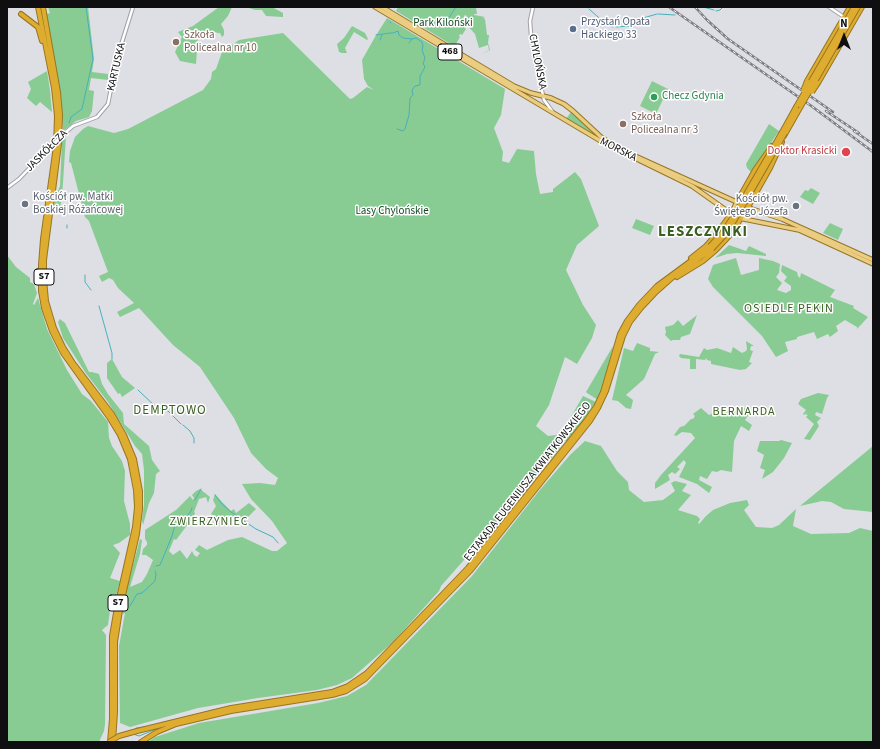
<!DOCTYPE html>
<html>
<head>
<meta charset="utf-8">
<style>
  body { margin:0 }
  #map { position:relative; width:880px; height:749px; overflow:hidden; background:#dedee5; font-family:"Source Sans 3",sans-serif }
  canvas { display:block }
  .frame { position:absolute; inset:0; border:8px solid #0f0f12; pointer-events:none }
  .north { position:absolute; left:824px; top:16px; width:40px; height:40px; -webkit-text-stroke:3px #fff; paint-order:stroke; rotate:0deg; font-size:11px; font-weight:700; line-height:16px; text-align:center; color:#0f0f12 }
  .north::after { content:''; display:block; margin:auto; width:14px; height:18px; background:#0f0f12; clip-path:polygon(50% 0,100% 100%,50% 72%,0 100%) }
</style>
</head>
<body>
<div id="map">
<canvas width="880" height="749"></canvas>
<div class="frame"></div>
<div class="north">N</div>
</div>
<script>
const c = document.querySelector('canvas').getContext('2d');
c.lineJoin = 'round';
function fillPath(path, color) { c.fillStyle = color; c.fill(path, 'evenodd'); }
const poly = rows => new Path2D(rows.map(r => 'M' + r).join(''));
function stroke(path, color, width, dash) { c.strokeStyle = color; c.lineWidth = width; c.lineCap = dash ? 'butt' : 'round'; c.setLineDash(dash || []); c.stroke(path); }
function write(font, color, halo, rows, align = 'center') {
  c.font = font + ' "Source Sans 3",sans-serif'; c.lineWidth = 3; c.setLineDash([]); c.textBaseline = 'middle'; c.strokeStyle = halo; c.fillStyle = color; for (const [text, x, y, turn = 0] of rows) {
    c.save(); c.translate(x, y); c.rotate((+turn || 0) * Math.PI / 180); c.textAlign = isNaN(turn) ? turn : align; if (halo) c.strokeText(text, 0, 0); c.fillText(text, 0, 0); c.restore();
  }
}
fillPath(poly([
  [48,7,88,7,94,59,92,72,108,74,108,80,91,78,89,90,94,91,92,111,89,117,76,121,63,131,61,97,46,14,50,13],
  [219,7,232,7,228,16,221,24,224,30,224,35,222,37,220,33,217,33,216,32,211,34,209,30,198,34,196,64,180,61,175,52,182,37,178,32,193,26],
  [246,7,272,7,283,13,283,17,266,16,262,10,255,10],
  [398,7,476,7,477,14,474,14,474,15,485,17,483,18,485,19,487,35,489,35,488,43,490,50,482,54,489,50,488,45,479,48,475,34,466,24,470,20,469,19,466,22,466,15,465,15,460,23,466,29,462,35,460,34,459,36,460,37,456,44,458,46,457,48,396,11],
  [387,18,505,89,501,115,494,128,503,152,502,161,509,163,517,149,534,151,536,174,540,194,553,192,553,189,575,172,581,179,599,226,577,245,566,270,583,305,596,325,592,338,577,364,565,357,549,405,536,426,548,436,556,435,562,438,561,447,490,529,475,538,471,552,441,586,439,591,393,642,352,678,337,685,317,690,258,698,198,708,130,727,120,723,119,646,125,613,123,614,122,612,127,587,140,539,142,540,140,554,130,587,142,582,147,574,153,560,146,555,142,555,143,549,147,545,147,542,145,539,145,530,176,510,190,496,193,500,194,498,192,495,196,491,200,489,210,497,208,503,206,497,199,499,194,512,195,513,194,516,176,540,174,539,169,551,173,555,180,550,187,559,192,551,194,555,197,557,200,553,195,550,199,545,207,550,228,540,242,537,272,551,277,551,287,543,272,521,251,499,242,484,260,483,275,485,278,478,266,469,251,453,234,418,200,367,173,345,139,308,120,317,117,312,134,303,118,288,113,280,109,278,102,282,99,276,108,272,89,221,85,217,71,163,69,162,70,151,75,137,83,129,88,126,114,133,128,129,203,90,211,79,212,72,216,69,222,52,239,40,283,33,350,99,353,98,367,87,374,90,368,86,364,79,362,60,375,37],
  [352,26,365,33,368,39,367,40,354,32,345,48,347,53,342,53,339,52,337,44,344,38],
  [47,71,50,90,52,112,40,102,36,106,27,98,31,89,28,82],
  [652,81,668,89,656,114,640,106],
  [571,112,580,120,608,143,566,119],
  [769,124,779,131,751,172,747,168,746,164],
  [66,136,62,198,60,208,54,213,53,212,56,196,60,186,62,140],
  [811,188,820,193,813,204,800,197,805,190,808,191],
  [636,219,654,226,650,235,632,228],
  [830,223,843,229,838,240,823,233],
  [729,245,746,251,749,246,766,254,766,256,737,253,727,254,715,258],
  [7,255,16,267,30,278,30,282,34,284,37,293,33,304,34,305,38,298,47,329,67,370,82,394,91,401,108,422,109,438,112,446,122,461,125,471,124,501,130,524,130,535,119,543,113,545,120,553,110,578,120,581,116,596,112,595,108,625,102,630,106,635,105,724,104,731,99,742,7,742],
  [736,258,741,275,759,270,759,258,773,261,780,264,779,273,776,277,782,283,777,290,786,293,791,290,791,286,784,281,787,277,781,271,782,265,797,272,798,276,800,278,801,273,835,290,830,297,854,306,853,308,868,317,857,329,857,327,845,320,836,326,838,331,830,337,828,334,817,339,814,332,797,337,797,339,785,342,788,351,776,357,762,336,713,287,708,279,713,265],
  [697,315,690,334,681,337,680,340,673,340,671,341,665,335,666,332,665,327,673,325,678,320,683,326],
  [60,319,65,323,89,372,92,372,99,374,102,384,108,394,123,413,124,424,149,446,152,460,160,471,156,474,154,493,149,503,143,525,142,520,144,504,144,470,142,454,135,446,108,402,85,372,63,338,58,322],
  [746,341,754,346,751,346,750,350,753,351,749,362,752,363,746,369,740,370,711,364,711,361,707,360,706,358,705,360,696,359,696,369,690,369,690,359,681,358,679,356,680,354,699,357,704,348,707,350,717,348,731,353,733,347,742,353,746,351,747,349],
  [637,343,650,348,650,351,659,352,655,354,644,379,626,395,633,400,631,409,626,408,618,401,612,400,624,348,633,351],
  [613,346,603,387,598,400,587,393,586,392],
  [112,359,122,377,135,388,122,397,120,393,118,394,107,378,107,363],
  [818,393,829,395,827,398,822,414,816,412,815,415,821,418,817,422,819,426,810,440,804,439,814,424,806,417,808,415,806,415,807,413,804,415,803,414,806,410,798,404,801,399],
  [583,396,596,402,585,420,567,442,565,440,574,426,568,422],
  [742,405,749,414,745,420,752,425,749,431,741,426,734,441,732,472,721,470,717,472,712,471,707,479,700,476,699,480,712,487,709,493,697,484,679,477,686,463,684,460,677,467,680,469,675,474,672,472,668,475,670,480,655,489,655,483,661,475,695,438,691,433,682,432,676,436,674,435,680,427,684,426,691,419,693,419,695,416,693,414,701,408,709,415,714,413,720,416,725,409,732,414],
  [781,440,792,443,784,458,773,472,762,479,765,470,760,468,764,455,757,451,760,441,779,441],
  [585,441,601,446,617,471,628,482,629,490,644,502,663,500,675,491,671,483,675,481,687,484,682,491,691,495,678,510,697,516,700,519,698,523,699,524,706,516,713,510,730,503,747,500,749,505,744,510,756,527,772,528,779,525,796,509,793,526,811,534,849,533,860,528,873,531,873,742,148,742,155,737,199,723,318,703,347,696,366,685,472,576,539,491,570,455],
  [873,446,873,512,844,509,831,502,822,501,800,506],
  [215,494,222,502,231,511,234,509,236,513,249,503,256,509,248,517,243,516,239,521,228,515,223,521,211,514,216,506,213,500]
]), '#88cc94');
stroke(poly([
  [703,7,714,10],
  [395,8,396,7],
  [589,9,606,24,613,27],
  [716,11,720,10,723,7],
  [658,14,675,15],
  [390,22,391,23],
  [425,25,440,26,444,25,456,7],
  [616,27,630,26,643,18,657,14],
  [376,35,390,33,393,33,398,31,399,35,403,38,412,39,416,38],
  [380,40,382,35],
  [409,43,412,39],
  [69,123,71,117,82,109,93,59,86,7],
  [397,129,403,131,405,129,409,115,410,98,413,95,412,90,415,86,420,85,420,76,424,69,425,66,423,64,425,58,422,50,423,46,422,42,416,38],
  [67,225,67,228],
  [85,275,85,282,91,290],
  [99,306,112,353,112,359],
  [138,390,156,407,168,411,181,424],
  [183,425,190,431,194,438,194,443],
  [215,495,222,504,231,512,256,529,273,537,278,543],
  [195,500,201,489],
  [156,566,160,565,172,536,175,525,185,519,191,511,192,508],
  [130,606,137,594,142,593,155,581,156,574,155,571],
  [165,722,218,709],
  [133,731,136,728,144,727],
  [128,736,133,734,139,736,154,730]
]), '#46b1ba', 1);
const secondary = poly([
  [533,7,530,21,531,35,543,96,544,100,552,111],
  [829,7,844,17],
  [66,132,73,126,97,117,108,104,117,58,133,7],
  [7,188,19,179,49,148]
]);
const primary = poly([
  [375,7,604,143,692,186,733,215],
  [382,7,514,86,531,93,551,98,564,104,573,111,601,137,622,150,752,209,782,219,873,260],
  [731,214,737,202],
  [739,218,799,230,873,264],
  [741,218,748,207]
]);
const highway = poly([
  [38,7,54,88,57,116,56,146,43,239,41,265,41,291,44,308,52,331,63,353,109,417,120,435,130,459,136,490,137,507,135,527,117,607,112,636,112,719,110,742],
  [43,7,58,92,60,115,59,144,44,260,44,279,46,301,54,328,63,347,73,363,112,414,124,435,134,459,140,491,140,509,137,534,121,604,115,642,115,712,113,742],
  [21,14,38,27,42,41],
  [807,81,850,7],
  [818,83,862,7],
  [781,134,796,107],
  [784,136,801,106],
  [737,202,755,170,772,146],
  [748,207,770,168,782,142],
  [691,258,706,246,715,236,731,214],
  [677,277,703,261,716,250,732,233,741,218],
  [137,731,231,708,332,692,348,686,367,673,468,568,586,421,596,407,603,392,620,334,627,321,639,305,657,286,699,255,710,246],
  [141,742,157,732,176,724,231,711,332,695,346,691,365,679,471,570,590,421,598,408,606,391,623,336,630,322,641,308,656,292,674,276,712,249]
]);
stroke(secondary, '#a2a1a8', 4.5);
stroke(primary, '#967524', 5.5);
stroke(highway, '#967524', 6);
stroke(secondary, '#fff', 2.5);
stroke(primary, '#ebcd82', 3.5);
stroke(highway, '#deac2e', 4);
const rail = poly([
  [669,7,810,105,873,152],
  [695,7,707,20,728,39,833,112],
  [826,111,859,133],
  [854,131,873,144]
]);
stroke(rail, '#7c7c81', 2.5);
stroke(rail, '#fff', 1, [3]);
const secondaryBridge = poly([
  [49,148,66,132]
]);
const highwayBridge = poly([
  [803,91,807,81],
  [812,92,818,83],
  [801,106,858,7],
  [796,107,854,7],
  [710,246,722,233,731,220,782,132],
  [712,249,724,236,734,221,785,133],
  [109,742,119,736,137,731]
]);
stroke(secondaryBridge, '#a2a1a8', 4.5, []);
stroke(highwayBridge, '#967524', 6, []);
stroke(secondaryBridge, '#fff', 2.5);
stroke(highwayBridge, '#deac2e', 4);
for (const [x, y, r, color] of [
  [573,29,4,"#5c6f8a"],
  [176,42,4,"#8d6e63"],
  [654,97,4,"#2e9e5b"],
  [623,124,4,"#8d6e63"],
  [846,152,5,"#e0444e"],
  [25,204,4,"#6b7280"],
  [796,206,4,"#6b7280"]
]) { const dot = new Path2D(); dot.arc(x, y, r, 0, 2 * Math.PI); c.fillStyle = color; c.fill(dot); stroke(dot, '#fff', 1.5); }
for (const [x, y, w] of [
  [450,52,24],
  [44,277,20],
  [118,603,20]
]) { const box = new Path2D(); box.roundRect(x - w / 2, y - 8, w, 16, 3); c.fillStyle = '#fff'; c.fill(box); stroke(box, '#0f0f12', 1); }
write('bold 10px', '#0f0f12', null, [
  ["468",450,52],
  ["S7",44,277],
  ["S7",118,603]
]);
write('11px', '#4e5e75', '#fff', [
  ["Przystań Opata",581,23],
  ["Hackiego 33",581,36]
], 'left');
write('11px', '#0e4a21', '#fff', [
  ["Park Kiloński",443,24],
  ["Lasy Chylońskie",392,212]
]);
write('11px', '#785e54', '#fff', [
  ["Szkoła",184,36],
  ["Policealna nr 10",184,49],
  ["Szkoła",631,118],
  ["Policealna nr 3",631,131]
], 'left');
write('11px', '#0f0f12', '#fff', [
  ["CHYLOŃSKA",537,62,79],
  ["KARTUSKA",117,67,-77],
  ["MORSKA",618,150,27],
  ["JASKÓŁCZA",47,151,-45],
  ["ESTAKADA EUGENIUSZA KWIATKOWSKIEGO",528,482,-52]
]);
write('11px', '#27864d', '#fff', [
  ["Checz Gdynia",662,97]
], 'left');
write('11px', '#be3a42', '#fff', [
  ["Doktor Krasicki",837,152]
], 'right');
write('11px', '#5b616d', '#fff', [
  ["Kościół pw. Matki",33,198],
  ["Boskiej Różańcowej",33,211],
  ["Kościół pw.",788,200,"right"],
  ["Świętego Józefa",788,213,"right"]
], 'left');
c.letterSpacing = '1px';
write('12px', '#3b5f20', '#fff', [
  ["OSIEDLE PEKIN",789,309],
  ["BERNARDA",744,412],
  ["ZWIERZYNIEC",209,522]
]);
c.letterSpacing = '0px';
c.letterSpacing = '1px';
write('13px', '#3b5f20', '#fff', [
  ["DEMPTOWO",170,411]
]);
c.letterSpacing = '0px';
c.letterSpacing = '1px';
write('bold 15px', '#3b5f20', '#fff', [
  ["LESZCZYNKI",703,233]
]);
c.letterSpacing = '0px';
</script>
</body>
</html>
